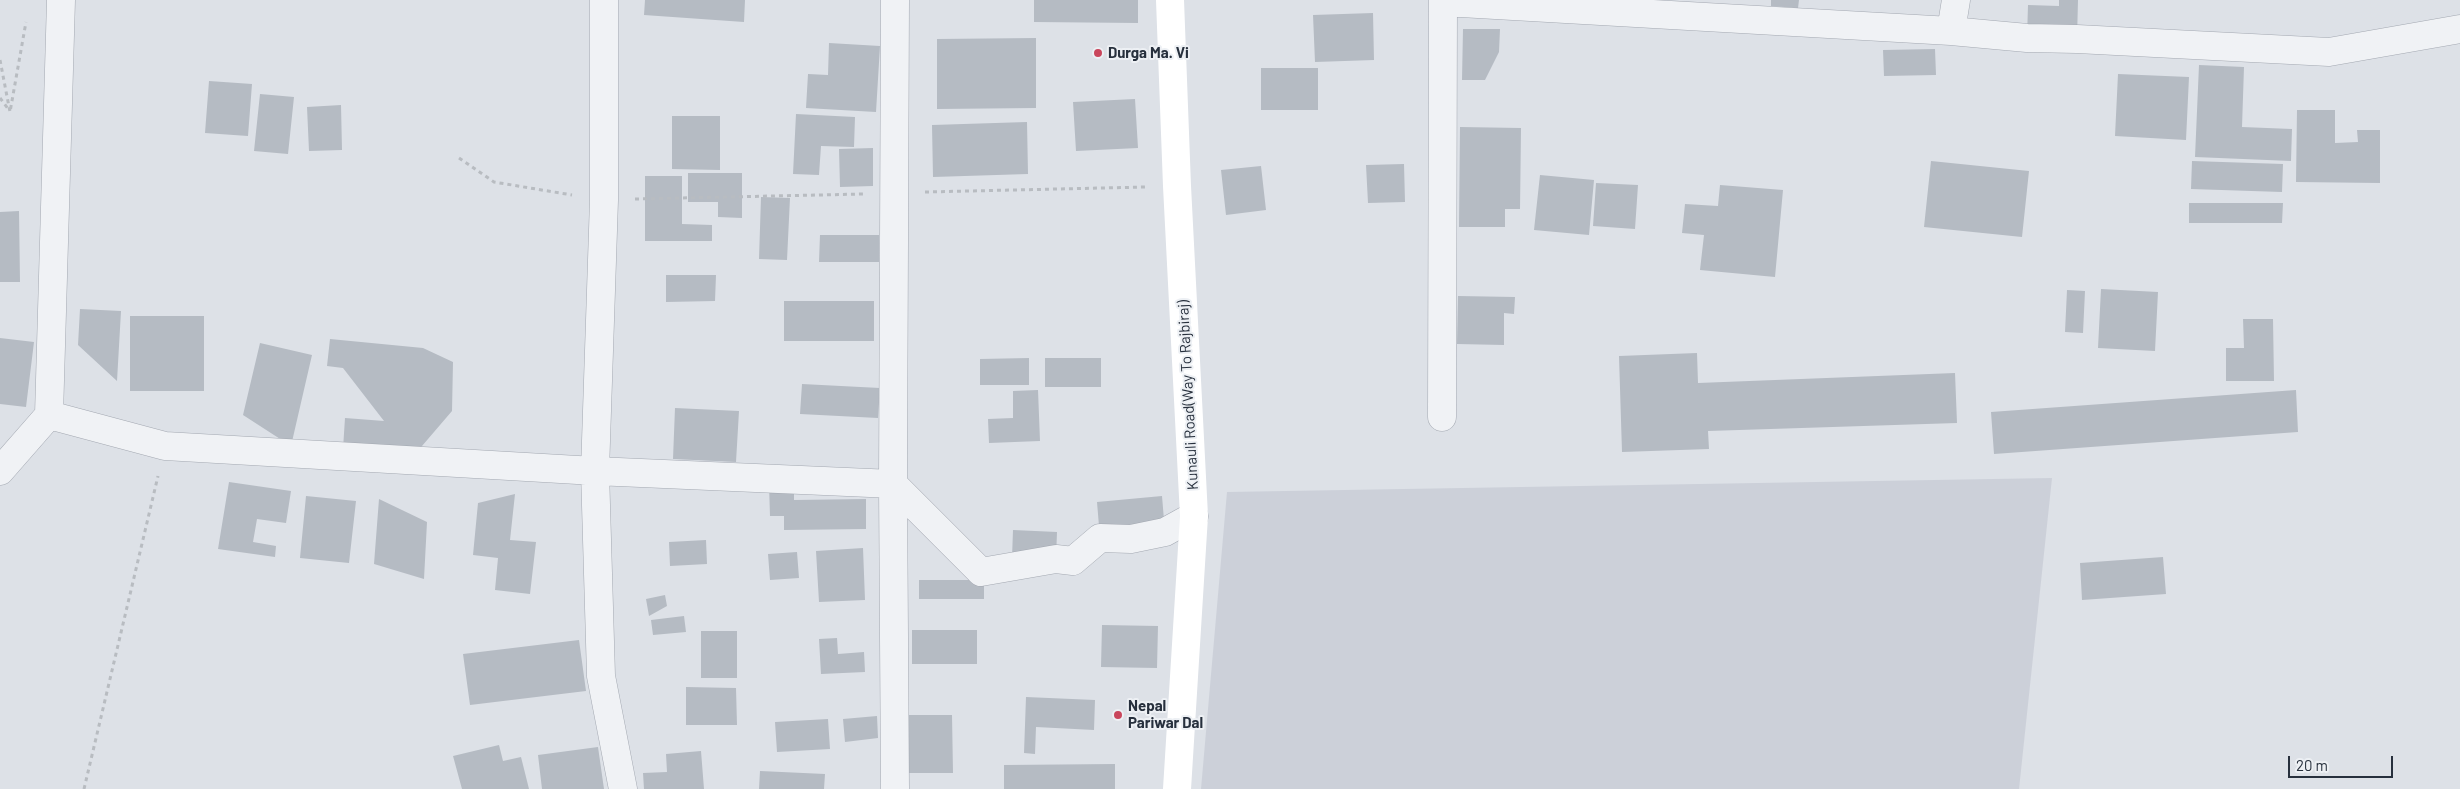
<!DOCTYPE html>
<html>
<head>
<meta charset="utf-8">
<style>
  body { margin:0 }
  #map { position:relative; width:2460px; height:789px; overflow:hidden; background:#dde1e7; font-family:Barlow,sans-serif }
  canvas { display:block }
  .scale { position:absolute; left:2288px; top:756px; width:105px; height:22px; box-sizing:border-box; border:2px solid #27303d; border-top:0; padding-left:6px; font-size:15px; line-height:18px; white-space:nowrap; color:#27303d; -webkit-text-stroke:4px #edf0f4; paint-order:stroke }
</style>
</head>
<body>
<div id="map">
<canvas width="2460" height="789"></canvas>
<div class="scale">20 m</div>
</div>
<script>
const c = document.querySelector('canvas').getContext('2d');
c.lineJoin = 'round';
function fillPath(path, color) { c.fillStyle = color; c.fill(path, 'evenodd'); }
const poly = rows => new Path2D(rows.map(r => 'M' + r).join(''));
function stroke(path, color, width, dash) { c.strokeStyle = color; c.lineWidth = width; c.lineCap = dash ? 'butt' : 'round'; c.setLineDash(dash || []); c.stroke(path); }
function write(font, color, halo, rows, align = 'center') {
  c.font = font + ' Barlow,sans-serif'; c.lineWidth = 4; c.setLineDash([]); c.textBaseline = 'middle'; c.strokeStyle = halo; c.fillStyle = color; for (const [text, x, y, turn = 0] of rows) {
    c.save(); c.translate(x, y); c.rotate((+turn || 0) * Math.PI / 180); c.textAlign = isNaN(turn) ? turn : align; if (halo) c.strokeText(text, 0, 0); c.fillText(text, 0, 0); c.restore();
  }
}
fillPath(poly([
  [2052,478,2019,789,1201,789,1227,492]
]), '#ccd0d9');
fillPath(poly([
  [645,0,745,0,744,22,644,15],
  [1034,0,1138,0,1138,23,1034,22],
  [1771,0,1799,0,1798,8,1771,6],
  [2059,0,2078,0,2077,39,2027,38,2028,5,2059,6],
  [1373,13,1374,60,1315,62,1313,15],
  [1463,29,1500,29,1499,52,1485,80,1462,80],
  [1036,38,1036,108,937,109,937,39],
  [829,43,880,46,876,112,806,108,808,74,828,75],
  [1935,49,1936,75,1884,76,1883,50],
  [2199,65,2244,67,2242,127,2292,129,2291,161,2195,157],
  [1261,68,1318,68,1318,110,1261,110],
  [2118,74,2189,77,2186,140,2115,136],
  [209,81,252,84,248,136,205,133],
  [260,94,294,97,288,154,254,151],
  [1135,99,1138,148,1076,151,1073,102],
  [341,105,342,150,309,151,307,107],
  [2297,110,2335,110,2335,143,2358,142,2357,130,2380,130,2380,183,2296,182],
  [796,114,855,117,854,147,821,146,819,175,793,174],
  [672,116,720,116,720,170,672,169],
  [1027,122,1028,174,933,177,932,125],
  [1460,127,1521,128,1520,209,1505,209,1505,227,1459,227],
  [873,148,873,186,840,187,839,149],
  [1931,161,2029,171,2022,237,1924,227],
  [2192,161,2283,164,2282,192,2191,189],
  [1404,164,1405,202,1368,203,1366,165],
  [1261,166,1266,210,1226,215,1221,170],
  [688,173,742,173,742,218,718,217,718,202,688,202],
  [1540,175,1594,180,1589,235,1534,230],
  [645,176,682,176,682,224,712,225,712,241,645,241],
  [1596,183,1638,185,1635,229,1593,226],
  [1720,185,1783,190,1775,277,1700,270,1704,235,1682,233,1685,204,1718,206],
  [761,197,790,198,787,260,759,259],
  [2189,203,2283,203,2282,223,2189,223],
  [19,211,20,282,0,282,0,212],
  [820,235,879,235,879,262,819,262],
  [666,275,716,275,715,301,666,302],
  [2101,289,2158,292,2155,351,2098,348],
  [2067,290,2085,291,2083,333,2065,332],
  [1458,296,1515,297,1514,314,1504,313,1504,345,1457,344],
  [784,301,874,301,874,341,784,341],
  [80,309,121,311,117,381,78,345],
  [130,316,204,316,204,391,130,391],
  [2243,319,2273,319,2274,381,2226,381,2226,348,2244,348],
  [0,338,34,342,26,407,0,404],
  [330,339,423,348,453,362,452,411,416,453,343,449,345,418,384,421,343,368,327,366],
  [260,343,312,355,291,446,243,415],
  [1697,353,1698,383,1955,373,1957,423,1708,431,1709,449,1622,452,1619,356],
  [1029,358,1029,385,980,385,980,359],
  [1045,358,1101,358,1101,387,1045,387],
  [802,384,880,388,878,418,800,414],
  [1038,390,1040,441,989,443,988,419,1013,418,1013,391],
  [2296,390,2298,432,1994,454,1991,412],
  [675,408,739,411,736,462,673,459],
  [229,482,291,491,286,523,257,519,253,542,276,546,275,557,218,549],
  [769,484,794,484,794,500,866,499,866,529,784,530,784,516,770,516],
  [515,494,510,540,536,542,530,594,495,590,498,558,473,555,478,503],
  [306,496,356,501,349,563,300,558],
  [1162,496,1165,532,1100,538,1097,502],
  [379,499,427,522,424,579,374,564],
  [1013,530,1057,532,1056,559,1012,558],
  [706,540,707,564,670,566,669,542],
  [863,548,865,600,819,602,816,551],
  [797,552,799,578,770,580,768,554],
  [2163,557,2166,594,2082,600,2080,563],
  [919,580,984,580,984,599,919,599],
  [665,595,667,606,649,616,646,599],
  [684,616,686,632,653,635,651,620],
  [1102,625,1158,626,1157,668,1101,667],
  [912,630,977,630,977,664,912,664],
  [701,631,737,631,737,678,701,678],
  [837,638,838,654,864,652,865,672,821,674,819,639],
  [579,640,586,691,470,705,463,654],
  [686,687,736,688,737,725,686,725],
  [1026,697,1095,700,1094,730,1036,727,1035,754,1024,753],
  [908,715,952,715,953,773,909,773],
  [877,716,878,738,845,742,843,719],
  [828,719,830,749,777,752,775,722],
  [499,745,503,761,521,757,529,789,462,789,453,756],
  [598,747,604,789,542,789,538,755],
  [701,751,704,789,644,789,643,773,667,772,666,754],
  [1115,764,1115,789,1004,789,1004,765],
  [760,771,825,774,824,789,759,789]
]), '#b5bbc3');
const street = poly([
  [61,0,49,415,165,446,595,471,893,484,981,572,1056,559,1073,561,1100,538,1131,539,1165,532,1194,516],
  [604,0,604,200,595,471,601,676,623,789],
  [1443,2,1951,31,2027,38,2077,39,2329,52,2460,29],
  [1951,31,1956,0],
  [1442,417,1443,0],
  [0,471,49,415],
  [895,789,893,484,895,0]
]);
stroke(street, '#a3a8b1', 29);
stroke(poly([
  [0,60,10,112,26,22],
  [0,98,9,110],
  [459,158,494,182,572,195],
  [925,192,1146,187],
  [635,199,864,194],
  [84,789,158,476]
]), '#b8bcc1', 3, [4, 4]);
stroke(street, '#f0f2f5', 28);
stroke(poly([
  [1170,0,1177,186,1194,516,1177,789]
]), '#fff', 28);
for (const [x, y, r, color] of [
  [1098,53,5,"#c9465c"],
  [1118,715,5,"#c9465c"]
]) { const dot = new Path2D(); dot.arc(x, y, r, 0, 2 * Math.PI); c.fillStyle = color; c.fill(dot); stroke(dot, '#edf0f4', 2); }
write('bold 15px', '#27303d', '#edf0f4', [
  ["Durga Ma. Vi",1108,53],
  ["Nepal",1128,706],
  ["Pariwar Dal",1128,723]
], 'left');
write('15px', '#27303d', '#edf0f4', [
  ["Kunauli Road(Way To Rajbiraj)",1188,395,-93]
]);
</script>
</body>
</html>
